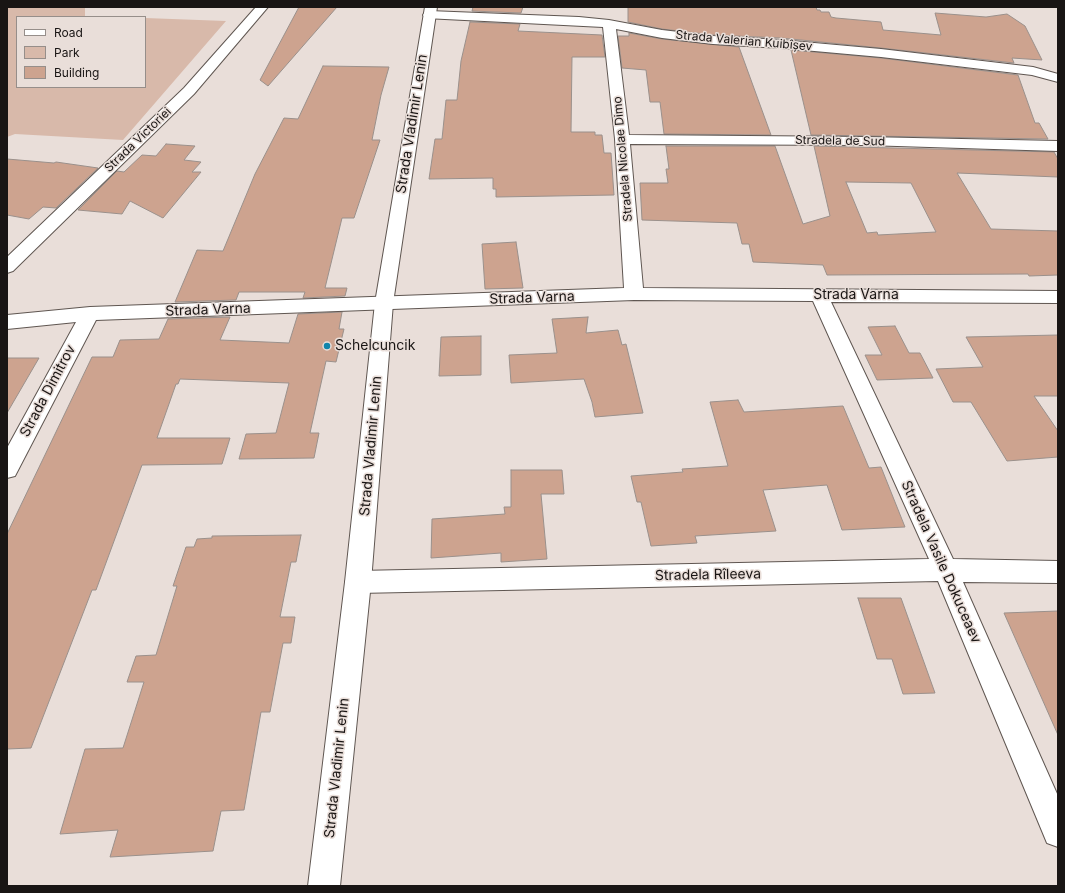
<!DOCTYPE html>
<html>
<head>
<meta charset="utf-8">
<style>
  body { margin:0 }
  #map { position:relative; width:1065px; height:893px; overflow:hidden; background:#e9ded9; font-family:Inter,sans-serif }
  canvas { display:block }
  .frame { position:absolute; inset:0; border:8px solid #191514; pointer-events:none }
  .legend { position:absolute; left:16px; top:16px; width:130px; height:72px; box-sizing:border-box; background:#e9ded9; border:1px solid #968e8a; margin:0; padding:5px 7px; list-style:none; font-size:12px; color:#191514 }
  .legend li { display:flex; align-items:center; gap:8px; height:20px }
  .legend b { width:20px; border:1px solid #968e8a }
</style>
</head>
<body>
<div id="map">
<canvas width="1065" height="893"></canvas>
<div class="frame"></div>
<ul class="legend">
<li><b style="height:5px;background:#fff"></b>Road</li>
<li><b style="height:11px;background:#d8b9aa"></b>Park</li>
<li><b style="height:11px;background:#cda38f"></b>Building</li>
</ul>
</div>
<script>
const c = document.querySelector('canvas').getContext('2d');
c.lineJoin = 'round';
function fillPath(path, color) { c.fillStyle = color; c.fill(path, 'evenodd'); }
const poly = rows => new Path2D(rows.map(r => 'M' + r).join(''));
function stroke(path, color, width, dash) { c.strokeStyle = color; c.lineWidth = width; c.lineCap = dash ? 'butt' : 'round'; c.setLineDash(dash || []); c.stroke(path); }
function write(font, color, halo, rows, align = 'center') {
  c.font = font + ' Inter,sans-serif'; c.lineWidth = 3; c.setLineDash([]); c.textBaseline = 'middle'; c.strokeStyle = halo; c.fillStyle = color; for (const [text, x, y, turn = 0] of rows) {
    c.save(); c.translate(x, y); c.rotate((+turn || 0) * Math.PI / 180); c.textAlign = isNaN(turn) ? turn : align; if (halo) c.strokeText(text, 0, 0); c.fillText(text, 0, 0); c.restore();
  }
}
fillPath(poly([
  [7,7,85,7,85,16,118,17,17,17,17,87,145,87,145,18,226,21,123,140,15,134,7,137]
]), '#d8b9aa');
const building = poly([
  [299,7,337,7,268,86,260,80,299,7],
  [473,7,523,7,521,13,472,11,473,7],
  [628,7,816,7,817,10,820,10,821,12,829,12,831,17,836,18,881,22,883,30,941,35,935,13,986,17,1007,14,1025,26,1042,60,1012,58,1014,63,881,48,781,38,713,35,662,29,628,22,628,7],
  [470,22,520,24,518,31,602,35,605,57,572,57,571,132,595,132,595,135,602,135,604,153,611,153,614,195,496,197,496,189,493,189,493,178,429,179,435,139,442,139,446,100,457,100,461,61,470,22],
  [629,33,662,39,739,47,771,135,664,134,660,102,650,102,646,70,622,68,618,36,629,36,629,33],
  [791,50,881,58,1018,75,1035,123,1039,123,1048,139,811,135,791,50],
  [323,66,389,67,381,95,372,140,380,140,354,218,342,218,325,288,347,288,345,296,303,298,305,292,239,292,236,300,175,302,197,250,223,251,255,174,284,118,298,119,323,66],
  [166,144,195,146,184,160,201,162,192,172,201,172,163,218,130,201,122,214,78,210,117,171,124,172,142,155,156,156,166,144],
  [666,146,775,146,803,224,830,216,814,146,1054,152,1058,159,1058,177,957,173,991,229,1058,231,1058,275,1029,276,1028,274,827,275,823,265,753,262,749,244,742,244,737,223,642,220,640,183,668,183,666,169,669,169,666,146],
  [846,182,911,183,936,232,878,235,877,232,867,233,846,182],
  [7,159,54,163,56,162,98,168,56,208,43,207,29,219,7,215,7,159],
  [516,242,523,288,485,289,482,244,516,242],
  [342,312,339,329,344,329,336,362,326,361,310,433,319,433,314,458,239,459,246,434,276,433,289,383,180,379,178,384,176,384,157,438,230,438,222,464,142,465,96,590,92,590,31,748,7,749,7,534,92,357,113,357,120,340,159,339,168,319,230,317,220,340,289,343,298,314,342,312],
  [588,317,586,333,618,330,622,345,626,344,643,413,595,417,592,402,584,379,511,383,509,355,557,353,552,319,588,317],
  [895,326,909,353,920,353,933,378,877,380,865,355,882,355,868,327,895,326],
  [1058,335,1058,396,1034,396,1058,431,1058,457,1007,461,971,402,953,402,936,369,983,367,966,337,1058,335],
  [481,336,481,375,439,376,441,337,481,336],
  [7,358,39,358,7,413,7,358],
  [738,400,744,412,843,406,869,468,881,467,905,527,842,530,827,485,763,490,776,531,695,536,697,543,651,546,641,502,637,502,631,476,683,472,682,469,728,466,710,402,738,400],
  [511,470,562,470,564,494,541,494,547,559,501,562,501,553,431,558,432,519,505,514,504,507,511,507,511,470],
  [301,535,296,562,291,562,280,617,295,617,291,643,283,643,270,712,261,712,244,810,221,811,213,851,110,857,118,830,60,834,85,749,123,748,144,682,127,682,136,656,156,655,177,586,173,586,186,547,194,547,197,539,212,538,212,536,301,535],
  [858,598,901,598,935,693,903,694,892,659,877,659,858,598],
  [1058,611,1058,735,1004,613,1058,611]
]);
fillPath(building, '#cda38f');
stroke(building, '#9a908b', 1);
const street = poly([
  [256,7,268,7,194,94,13,271,7,273,7,257,184,88,256,7],
  [429,11,579,17,609,20,662,30,713,36,781,40,881,49,1033,67,1058,74,1058,82,1032,75,881,57,781,48,713,44,662,38,616,29,629,135,865,137,1058,141,1058,151,865,145,630,144,643,288,1058,291,1058,303,831,302,953,559,1058,561,1058,583,963,582,1058,796,1058,847,1047,843,938,581,358,593,349,590,345,582,349,574,358,571,929,559,813,301,634,300,96,320,15,476,7,478,7,448,76,322,7,329,7,315,90,307,624,288,615,139,603,27,425,18,423,15,425,12,429,11]
]);
const secondary = poly([
  [425,7,437,7,393,303,371,582,340,886,308,886,345,582,375,303,425,7]
]);
stroke(street, '#5f5651', 2);
stroke(secondary, '#5f5651', 2);
fillPath(street, '#fff');
fillPath(secondary, '#fff');
for (const [x, y, r, color] of [
  [327,346,4,"#1285ab"]
]) { const dot = new Path2D(); dot.arc(x, y, r, 0, 2 * Math.PI); c.fillStyle = color; c.fill(dot); stroke(dot, '#e9ded9', 1.5); }
write('12px', '#191514', '#e9ded9', [
  ["Strada Valerian Kuibîșev",744,41,5],
  ["Strada Victoriei",138,140,-44],
  ["Stradela de Sud",840,141,1],
  ["Stradela Nicolae Dimo",623,159,-95]
]);
write('14px', '#191514', '#e9ded9', [
  ["Strada Vladimir Lenin",412,124,-81],
  ["Strada Varna",856,295],
  ["Strada Varna",532,298,-2],
  ["Strada Varna",208,310,-2],
  ["Strada Dimitrov",48,391,-62],
  ["Strada Vladimir Lenin",371,446,-85],
  ["Stradela Vasile Dokuceaev",941,562,66],
  ["Stradela Rîleeva",708,575,-1],
  ["Strada Vladimir Lenin",337,768,-84]
]);
write('14px', '#191514', '#e9ded9', [
  ["Schelcuncik",335,346]
], 'left');
</script>
</body>
</html>
